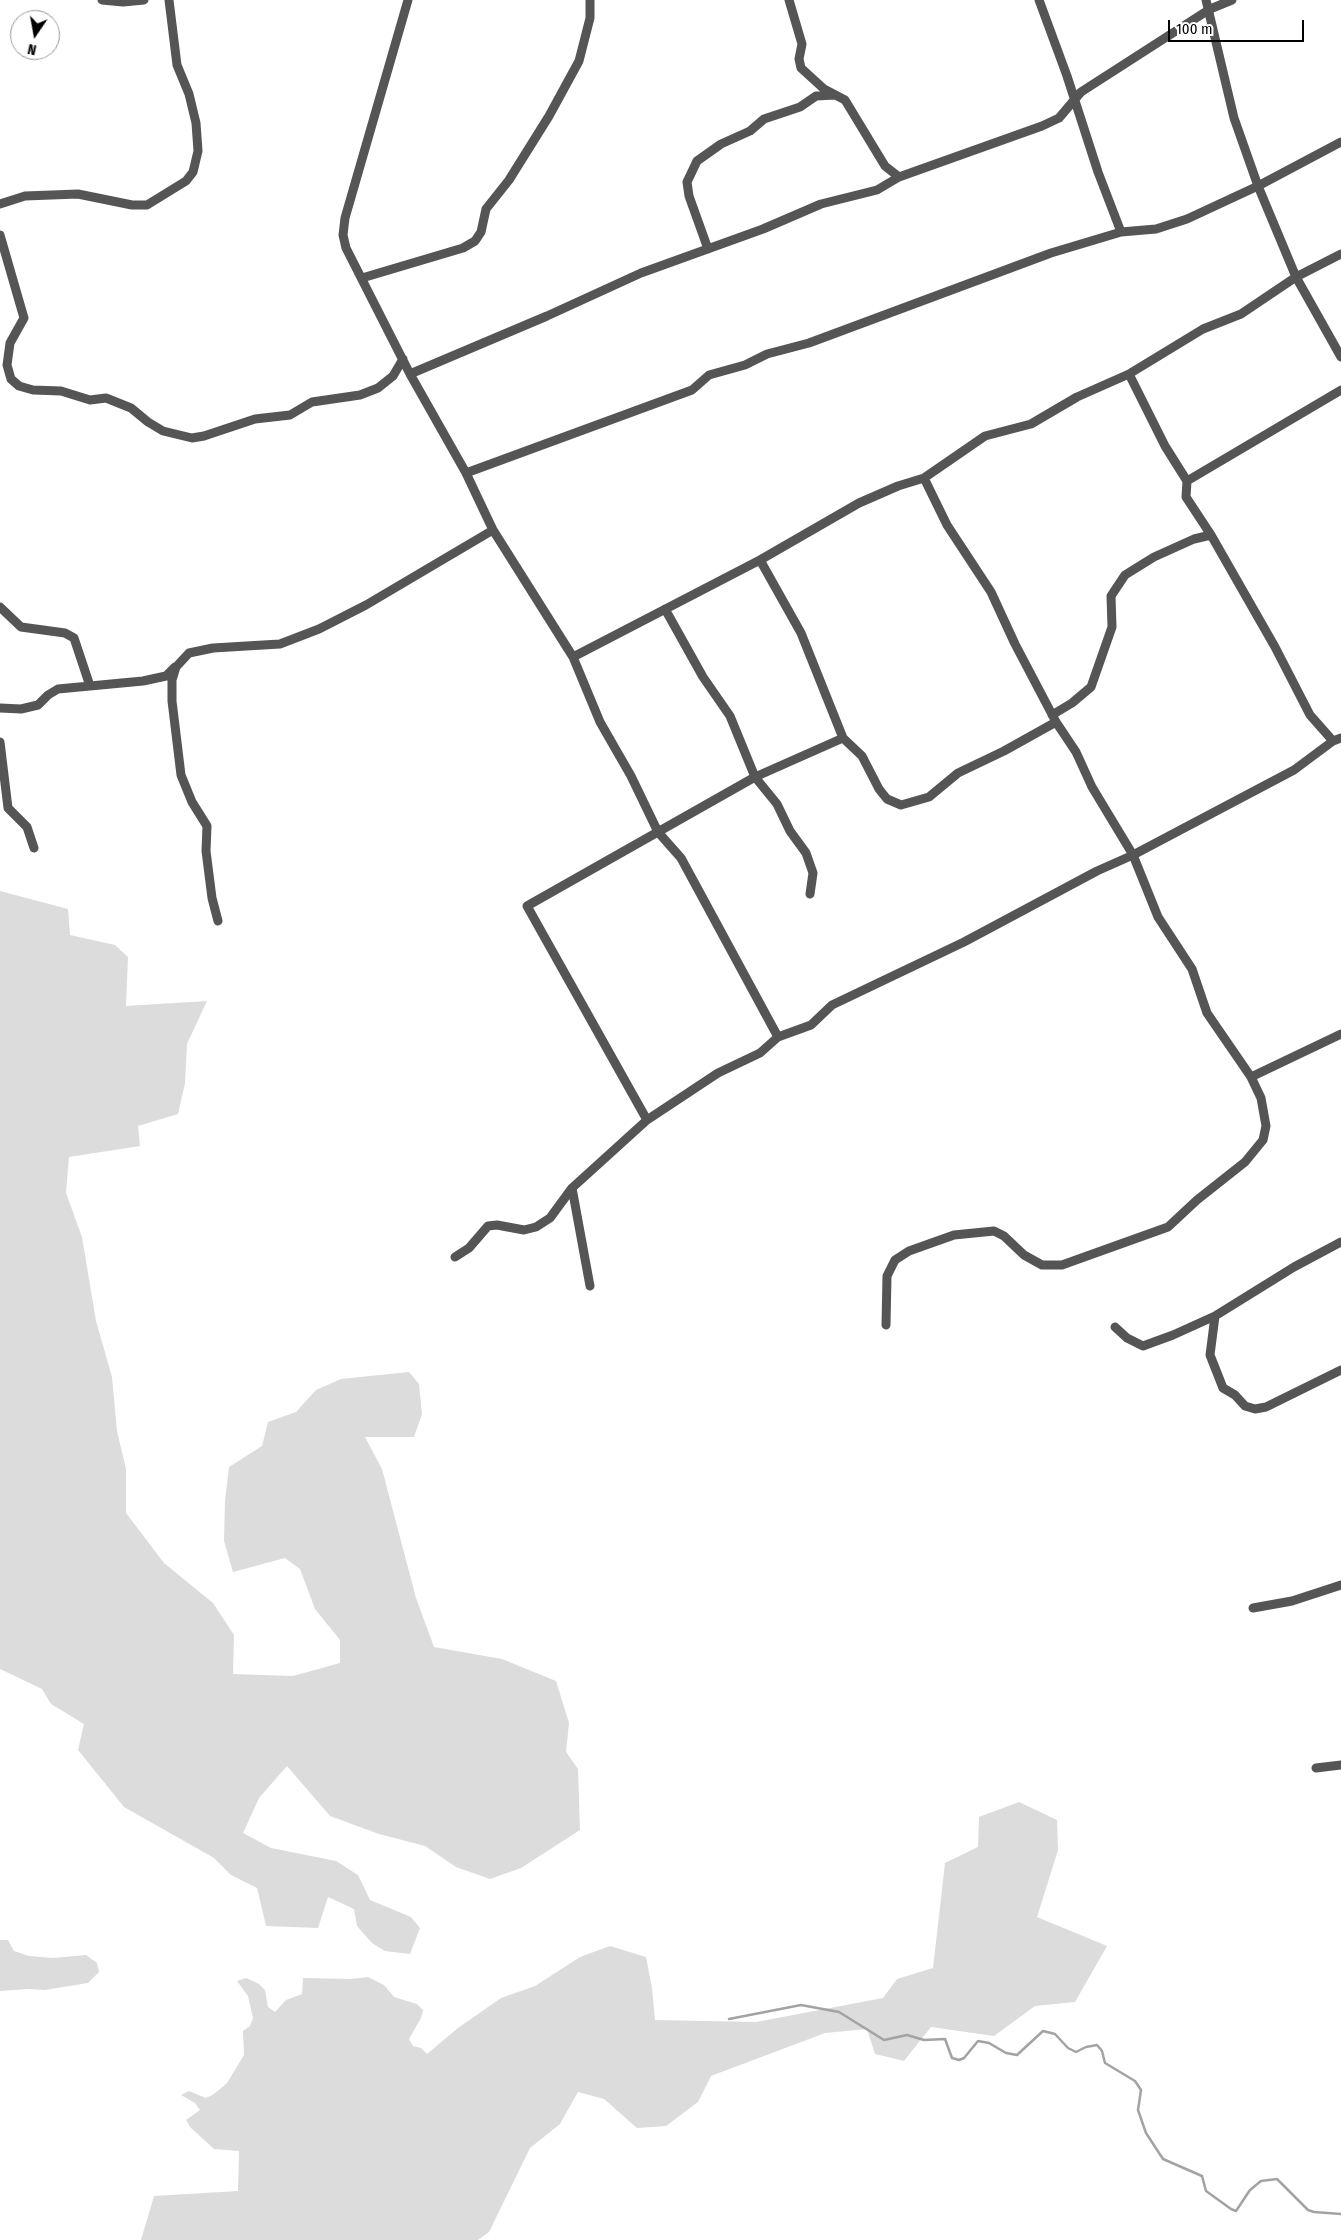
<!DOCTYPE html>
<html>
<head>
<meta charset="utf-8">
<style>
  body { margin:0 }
  #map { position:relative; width:1341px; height:2240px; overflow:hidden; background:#fff; font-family:"Fira Sans Condensed",sans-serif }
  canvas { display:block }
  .north { position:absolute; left:10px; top:10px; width:50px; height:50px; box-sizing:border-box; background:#fff; border:1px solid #999; border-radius:50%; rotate:192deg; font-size:14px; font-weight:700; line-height:20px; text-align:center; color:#000 }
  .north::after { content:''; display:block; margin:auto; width:18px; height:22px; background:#000; clip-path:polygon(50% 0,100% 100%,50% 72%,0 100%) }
  .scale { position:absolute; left:1168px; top:20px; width:136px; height:22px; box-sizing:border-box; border:2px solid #000; border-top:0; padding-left:6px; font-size:15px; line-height:18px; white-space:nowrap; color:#000; -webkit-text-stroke:4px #fff; paint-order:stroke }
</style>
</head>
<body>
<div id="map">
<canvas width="1341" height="2240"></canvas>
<div class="north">N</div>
<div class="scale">100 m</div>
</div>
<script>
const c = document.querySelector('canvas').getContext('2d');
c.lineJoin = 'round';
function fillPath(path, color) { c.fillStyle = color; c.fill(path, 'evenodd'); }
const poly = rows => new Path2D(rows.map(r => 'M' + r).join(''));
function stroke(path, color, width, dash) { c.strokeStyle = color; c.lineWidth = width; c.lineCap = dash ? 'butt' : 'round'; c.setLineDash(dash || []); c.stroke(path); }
fillPath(poly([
  [0,891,68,909,70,935,115,945,128,957,126,1006,207,1001,187,1044,185,1083,178,1114,138,1126,140,1146,69,1157,66,1193,82,1237,96,1321,112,1377,117,1431,126,1469,126,1513,164,1563,213,1603,234,1635,233,1674,293,1676,340,1663,340,1640,315,1609,300,1569,285,1558,233,1572,224,1541,225,1501,229,1467,262,1446,268,1422,296,1412,316,1390,341,1379,409,1372,419,1384,422,1414,414,1437,365,1437,382,1469,416,1598,434,1647,502,1659,556,1681,569,1723,566,1752,578,1769,580,1830,521,1868,490,1879,456,1867,425,1846,379,1834,330,1816,287,1766,259,1798,243,1833,271,1848,336,1861,358,1875,370,1900,411,1917,420,1928,410,1954,385,1951,372,1943,357,1926,354,1909,328,1897,318,1928,266,1926,257,1888,231,1875,214,1858,124,1807,78,1750,84,1724,51,1704,42,1689,0,1669],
  [1019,1802,1057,1820,1058,1850,1037,1917,1107,1946,1075,2002,1035,2006,994,2036,931,2027,904,2061,875,2054,867,2029,825,2033,711,2076,698,2102,666,2126,637,2128,604,2099,578,2092,560,2124,530,2148,489,2232,478,2240,141,2240,154,2196,238,2191,239,2151,214,2149,190,2127,186,2120,200,2110,195,2103,181,2095,189,2091,206,2098,214,2094,227,2083,244,2055,243,2031,250,2026,253,2018,248,1996,237,1981,246,1978,259,1984,265,1990,268,2007,275,2012,286,2000,302,1994,303,1978,351,1979,368,1977,384,1985,394,1997,417,2004,423,2010,421,2018,409,2039,413,2046,421,2048,427,2054,458,2028,501,1998,535,1986,580,1957,610,1946,646,1957,652,1988,655,2020,756,2022,883,1998,897,1979,933,1968,945,1863,978,1847,979,1817],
  [0,1940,8,1940,14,1951,29,1956,53,1958,86,1955,97,1963,99,1972,88,1983,45,1990,29,1989,0,1991]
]), '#dcdcdc');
stroke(poly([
  [729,2019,801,2005,839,2012,884,2040,907,2035,924,2040,945,2039,952,2058,959,2060,964,2058,978,2041,989,2043,1006,2053,1017,2055,1043,2031,1055,2034,1068,2048,1076,2052,1086,2047,1097,2045,1102,2051,1105,2063,1135,2081,1141,2090,1138,2110,1146,2133,1163,2159,1202,2176,1206,2191,1231,2209,1236,2211,1250,2190,1261,2181,1277,2179,1308,2210,1314,2212,1341,2214]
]), '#a3a3a3', 2.5);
stroke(poly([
  [102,0,123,2,144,0],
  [408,0,345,218,343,235,346,248,410,374,466,473,493,530,573,657,600,722,631,776,658,832,681,858,778,1037],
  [789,0,802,44,799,59,801,68,824,89,845,100,885,166,899,177],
  [1039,0,1067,76,1098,172,1121,232],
  [1206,0,1234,118,1258,186,1296,277,1341,357],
  [0,204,25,196,78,194,132,205,147,205,186,181,193,172,198,151,196,123,189,94,177,65,169,0],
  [0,235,24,318,10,343,7,365,11,379,19,386,33,390,61,391,90,400,106,398,131,408,148,422,163,431,192,438,204,436,255,419,290,415,312,402,360,395,378,388,393,376,403,359],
  [708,249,689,196,687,182,697,161,721,144,750,131,764,119,800,107,816,96,835,95],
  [362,278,463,248,475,241,481,232,486,209,509,180,549,116,579,61,590,18,590,0],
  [410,374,547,316,641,273,763,229,821,204,877,190,899,177,1042,126,1059,118,1081,92,1210,9,1232,0],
  [1129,374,1165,446,1187,481,1186,497,1211,535,1275,647,1310,715,1333,741],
  [466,473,692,390,709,375,745,365,767,354,809,343,1051,253,1121,232,1156,229,1187,219,1258,186,1341,142],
  [1187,481,1341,390],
  [0,607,21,627,65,633,74,638,90,686],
  [665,609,703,677,730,716,755,777,777,804,790,831,806,853,813,873,810,894],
  [573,657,760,560,859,503,898,486,924,478,985,436,1031,424,1077,397,1129,374,1203,329,1241,314,1296,277,1341,254],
  [0,708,21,709,38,705,48,695,58,689,143,681,166,676,175,667],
  [1052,715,1072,703,1091,687,1112,627,1111,596,1125,575,1154,557,1194,539,1211,535],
  [843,738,862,756,879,789,887,799,901,805,929,797,958,773,1004,751,1056,722],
  [0,742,8,808,27,827,34,848],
  [218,921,212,898,206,851,207,826,192,802,181,775,172,701,172,680,176,667,189,653,213,648,280,644,319,629,366,605,493,530],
  [1251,1077,1341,1034],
  [647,1120,527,906,755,777,843,738,801,633,760,560],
  [572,1188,590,1286],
  [455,1257,469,1248,488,1226,497,1225,524,1230,536,1227,550,1218,572,1188,647,1120,718,1073,760,1053,778,1037,811,1025,832,1005,964,942,1097,871,1133,855,1294,770,1333,741,1341,738],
  [1215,1316,1210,1355,1223,1388,1235,1395,1245,1406,1255,1409,1266,1407,1341,1370],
  [886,1325,887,1276,895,1260,909,1251,954,1235,994,1231,1004,1236,1024,1255,1042,1265,1062,1265,1087,1256,1168,1227,1197,1200,1245,1162,1263,1140,1266,1126,1261,1098,1251,1077,1207,1013,1192,969,1158,917,1133,855,1092,787,1076,752,1056,722,1015,644,991,592,947,525,924,478],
  [1115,1327,1127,1338,1143,1346,1173,1335,1215,1316,1294,1267,1341,1242],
  [1253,1608,1292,1601,1341,1585],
  [1316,1768,1341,1765]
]), '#555', 9);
</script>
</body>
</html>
